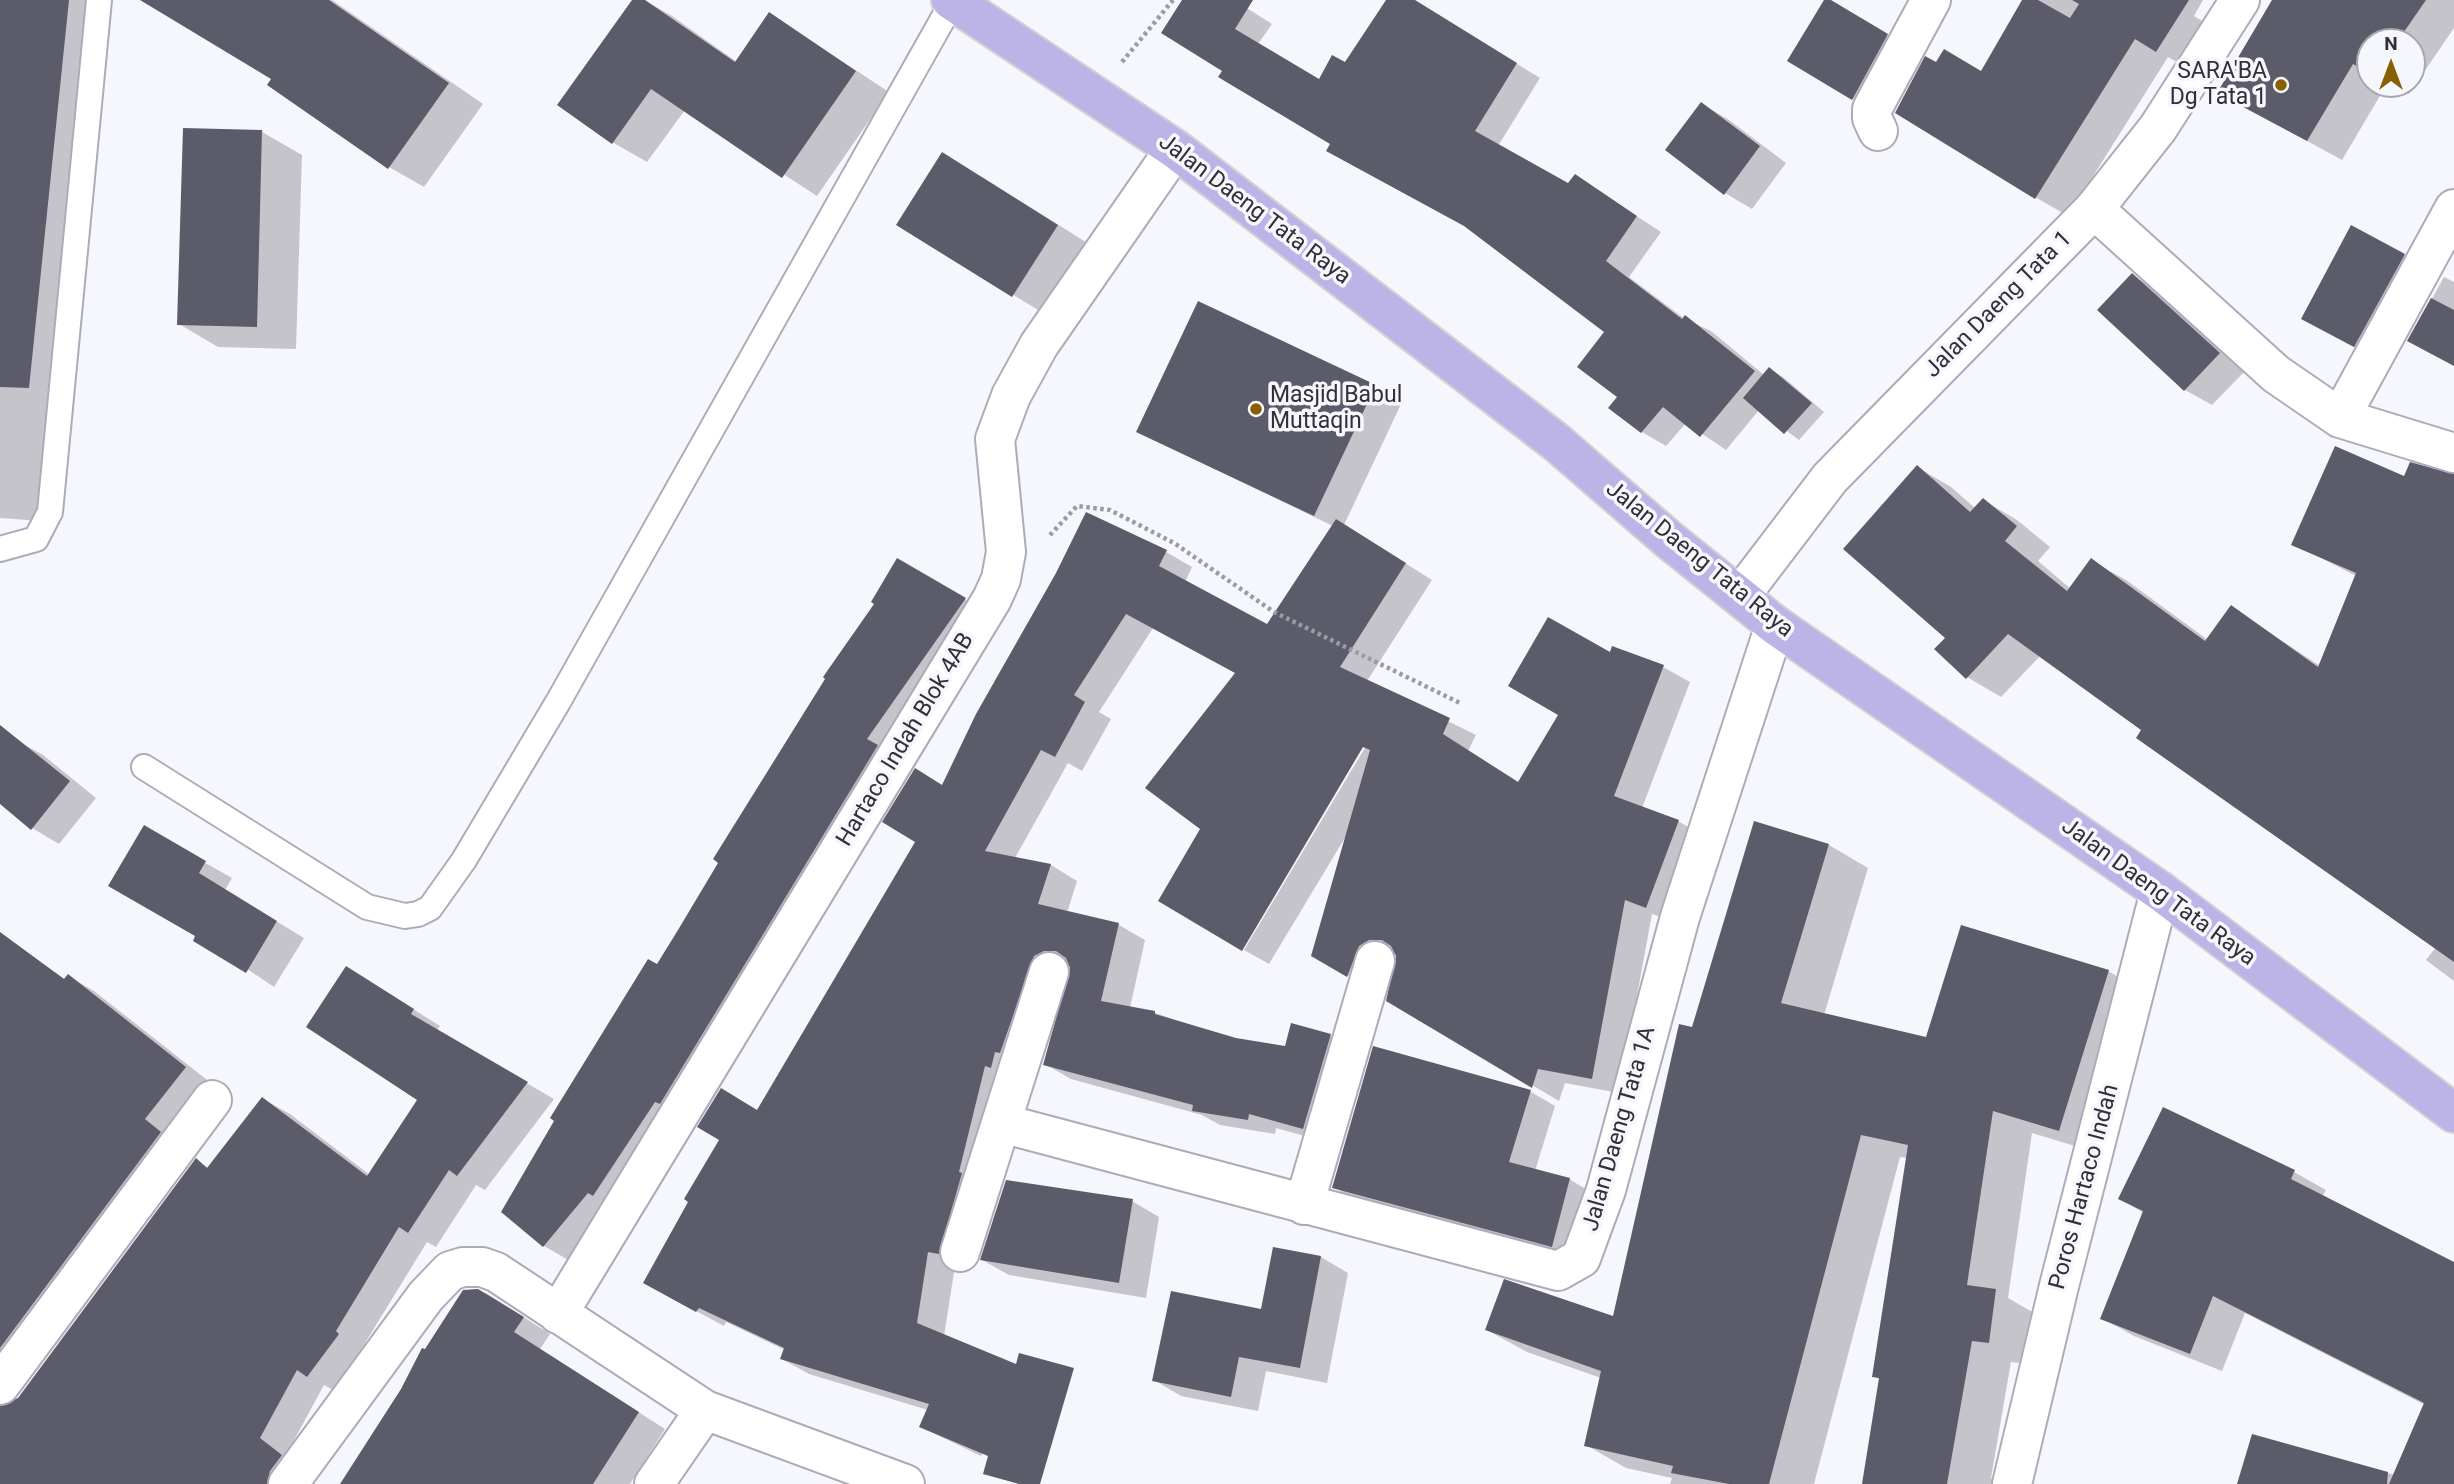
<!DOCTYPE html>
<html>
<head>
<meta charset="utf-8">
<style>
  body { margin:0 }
  #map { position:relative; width:2454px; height:1484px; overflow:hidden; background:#f6f6fd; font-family:Roboto,sans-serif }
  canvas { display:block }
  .north { position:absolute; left:2356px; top:28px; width:70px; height:70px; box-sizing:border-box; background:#f6f6fd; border:2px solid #a7a7ae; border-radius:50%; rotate:0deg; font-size:19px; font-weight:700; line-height:28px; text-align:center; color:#313037 }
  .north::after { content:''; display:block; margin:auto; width:24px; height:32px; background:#886000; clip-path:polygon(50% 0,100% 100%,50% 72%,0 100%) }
</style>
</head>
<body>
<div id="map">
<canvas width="2454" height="1484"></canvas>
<div class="north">N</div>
</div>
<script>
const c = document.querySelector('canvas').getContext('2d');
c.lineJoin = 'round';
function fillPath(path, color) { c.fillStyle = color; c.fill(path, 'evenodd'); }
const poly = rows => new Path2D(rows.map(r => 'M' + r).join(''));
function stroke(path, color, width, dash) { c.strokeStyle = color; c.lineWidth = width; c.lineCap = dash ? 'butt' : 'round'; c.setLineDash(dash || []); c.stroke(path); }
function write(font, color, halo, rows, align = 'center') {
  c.font = font + ' Roboto,sans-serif'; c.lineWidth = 7; c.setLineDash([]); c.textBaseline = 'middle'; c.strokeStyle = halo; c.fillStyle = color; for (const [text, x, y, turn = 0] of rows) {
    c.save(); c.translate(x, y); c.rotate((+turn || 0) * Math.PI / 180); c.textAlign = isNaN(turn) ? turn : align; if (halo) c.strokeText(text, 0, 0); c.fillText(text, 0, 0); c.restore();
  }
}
fillPath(poly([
  [0,0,110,0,54,522,0,518],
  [144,0,332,0,483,104,424,187,389,167,274,78],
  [634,0,644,0,672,16,737,62,770,14,889,92,817,196,685,110,647,162,612,142],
  [1184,0,1234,0,1272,24,1258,44,1320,81,1345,65,1388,0,1413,0,1540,78,1498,146,1568,186,1575,176,1661,232,1629,277,1685,319,1711,331,1764,375,1770,369,1783,377,1824,412,1799,440,1759,410,1726,450,1686,423,1666,446,1642,432,1620,397,1607,331,1470,228,1333,144,1224,70],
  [1826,0,1914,51,1880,114,1789,60],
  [2024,0,2203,0,2194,16,2215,29,2189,69,2168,57,2068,216,2035,197,1936,65,1982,73],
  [2272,0,2454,0,2454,28,2409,94,2392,84,2412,84,2412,42,2370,42,2370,84,2387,84,2342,160,2219,93],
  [1702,104,1729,120,1786,163,1752,209,1725,193],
  [262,132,302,155,296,349,218,347,179,324],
  [982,177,1097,249,1053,319,898,225],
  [2404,255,2431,271,2381,362,2330,334],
  [2132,275,2159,291,2246,370,2212,405,2185,390],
  [2444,277,2454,282,2454,365,2409,340],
  [1199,304,1402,402,1344,525,1432,580,1367,681,1476,735,1468,751,1520,783,1611,654,1663,667,1690,682,1642,808,1678,821,1705,837,1673,921,1652,914,1619,1093,1565,1083,1559,1101,1388,1000,1399,953,1386,961,1374,991,1313,955,1346,836,1269,964,1244,950,1369,741,1203,829,1237,673,1153,628,1099,712,1111,719,1082,771,1068,763,1015,858,1051,865,1077,881,1067,913,1119,925,1145,940,1130,1008,1155,1013,1236,1040,1286,1048,1330,1036,1357,1051,1330,1143,1276,1128,1275,1134,1220,1125,1202,1115,1071,1079,1045,1064,1071,965,1060,971,955,1266,944,1336,1030,1376,981,1456,921,1427,928,1410,809,1374,782,1359,785,1350,726,1322,724,1326,672,1298,758,1112,917,841,943,787,1166,552,1192,567,1185,582,1268,626,1333,526,1138,432],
  [1917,467,1951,487,1976,509,1983,500,2017,520,2050,547,2038,561,2071,589,2092,561,2126,580,2208,640,2231,607,2320,666,2356,576,2294,544,2405,478,2454,475,2454,981,2426,960,2436,947,2041,655,2001,697,1967,677,1947,638],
  [897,561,991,614,570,1261,544,1246,503,1212,657,966,877,604],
  [0,737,16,740,43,755,96,798,59,844,32,828,0,802],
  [144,828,232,878,225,890,304,938,274,987,198,936],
  [1829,845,1868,868,1824,1015,1927,1039,2108,971,2147,994,2098,1153,2032,1133,2008,1298,2034,1313,2028,1364,2011,1362,1991,1478,2001,1484,1864,1484,1881,1380,1874,1376,1908,1158,1900,1157,1814,1484,1670,1484,1672,1478,1626,1468,1586,1445,1601,1378,1527,1352,1487,1330,1615,1318,1693,1029],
  [0,934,66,980,68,976,94,991,211,1083,0,1381],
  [373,984,440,1026,437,1031,554,1099,485,1190,476,1185,436,1247,427,1242,362,1348,365,1350,335,1391,324,1385,286,1455,301,1484,0,1484,0,1433,196,1161,209,1168,263,1099,290,1114,370,1175,419,1100],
  [1374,1048,1531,1092,1555,1106,1535,1171,1569,1179,1594,1194,1577,1260,1359,1202,1334,1187],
  [2294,1172,2326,1190,2322,1197,2454,1264,2454,1484,2239,1484,2253,1436,2395,1475,2425,1405,2245,1313,2222,1371,2134,1336,2102,1318,2144,1213,2120,1199],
  [1132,1201,1159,1217,1146,1298,1009,1275,982,1260],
  [1275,1249,1321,1257,1348,1273,1327,1383,1266,1371,1258,1411,1181,1396,1154,1380,1263,1312],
  [467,1291,486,1293,550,1334,540,1349,665,1429,630,1484,342,1484]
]), '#0003');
fillPath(poly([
  [0,0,69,0,29,388,0,387],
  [140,0,329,0,449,83,388,169,267,85,271,79],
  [632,0,645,0,735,62,769,12,856,71,782,178,651,89,612,144,557,105],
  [1182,0,1253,0,1235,29,1319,79,1332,55,1345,62,1386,0,1415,0,1517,63,1475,131,1568,183,1575,174,1637,216,1606,261,1682,319,1685,315,1755,371,1700,437,1663,407,1641,433,1608,408,1617,397,1577,367,1604,332,1464,226,1326,151,1330,144,1218,77,1222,71,1161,33],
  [1824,0,1831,0,1888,34,1852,100,1787,61],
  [2022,0,2038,0,2070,18,2079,4,2072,0,2189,0,2156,52,2135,39,2035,199,1895,113,1925,56,1936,62,1944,49,1981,71],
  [2272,0,2426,0,2397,42,2370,42,2370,73,2353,64,2307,141,2217,93],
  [1701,102,1760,146,1724,195,1665,150],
  [183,128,262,130,257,327,177,325],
  [942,152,1058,225,1012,297,896,225],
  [2351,225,2405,254,2354,347,2301,319],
  [2132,273,2220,353,2184,391,2097,310],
  [2431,298,2454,310,2454,366,2407,341],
  [1198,301,1376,385,1314,516,1136,432],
  [1769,367,1812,403,1784,434,1743,398],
  [2335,446,2404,476,2410,462,2454,474,2454,962,2136,738,2141,730,2008,634,1966,679,1934,649,1945,638,1843,549,1917,465,1970,512,1983,498,2017,526,2005,541,2067,591,2091,558,2205,641,2231,605,2318,667,2356,573,2291,545],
  [1086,512,1167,550,1159,566,1267,624,1336,519,1406,563,1340,667,1450,718,1443,734,1518,782,1558,715,1508,686,1548,617,1610,652,1612,646,1664,665,1614,796,1679,820,1646,908,1625,900,1592,1079,1538,1069,1532,1088,1386,1001,1396,956,1391,946,1382,940,1369,940,1359,946,1347,977,1311,956,1370,750,1363,747,1242,951,1158,901,1200,829,1145,788,1235,673,1126,614,1074,695,1085,702,1055,757,1041,750,985,851,1051,864,1038,904,1119,923,1101,1001,1155,1011,1155,1014,1236,1038,1285,1046,1291,1023,1331,1034,1303,1129,1249,1114,1248,1120,1192,1111,1193,1105,1043,1065,1070,968,1066,958,1056,951,1044,951,1034,956,1000,1053,995,1052,991,1068,985,1066,959,1172,962,1173,939,1254,928,1252,917,1323,1016,1364,1019,1353,1074,1368,1040,1484,1019,1484,983,1474,988,1456,919,1427,929,1404,780,1359,784,1348,699,1308,696,1312,643,1283,688,1202,684,1199,719,1140,697,1127,721,1088,757,1110,915,842,882,822,915,768,942,785,976,714,1056,573],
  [897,558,966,598,867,739,878,745,660,1104,655,1102,593,1196,588,1193,543,1247,501,1212,554,1121,550,1118,648,959,657,964,678,930,718,863,713,859,825,679,823,677,874,604,871,602],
  [0,725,70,781,31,830,0,804],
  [1754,821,1829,844,1781,1003,1926,1037,1961,925,2109,970,2059,1131,1993,1111,1967,1285,1996,1289,1989,1343,1972,1341,1947,1484,1862,1484,1879,1378,1872,1377,1908,1145,1861,1135,1769,1484,1729,1484,1671,1473,1673,1466,1584,1446,1601,1371,1485,1330,1504,1279,1613,1316,1679,1024,1692,1027],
  [144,825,206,861,199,873,277,921,246,973,193,941,195,936,108,886],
  [0,932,64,979,68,974,186,1067,145,1119,161,1132,0,1348],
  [346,966,414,1009,411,1014,528,1082,457,1176,449,1170,408,1233,399,1227,336,1331,339,1334,307,1377,297,1370,260,1438,282,1455,270,1471,267,1484,0,1484,0,1406,18,1398,196,1158,207,1168,262,1097,367,1176,417,1100,306,1027],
  [1373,1046,1531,1090,1509,1162,1570,1178,1552,1247,1332,1188],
  [2163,1107,2295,1170,2291,1179,2454,1262,2454,1484,2389,1484,2424,1403,2213,1296,2190,1354,2100,1319,2143,1211,2118,1199],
  [1006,1180,1133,1199,1119,1283,980,1260],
  [1273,1247,1321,1256,1300,1368,1239,1357,1231,1397,1152,1381,1171,1291,1261,1309],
  [478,1289,524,1317,514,1332,639,1412,593,1484,340,1484,401,1389,422,1348,425,1349,463,1290],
  [2252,1434,2388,1472,2387,1484,2237,1484]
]), '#5c5b6a');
const service = poly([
  [0,549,36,539,50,512,99,0],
  [144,767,367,907,405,916,418,914,430,908,464,860,558,702,953,1]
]);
const minor = poly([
  [1878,131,1872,118,1872,109,1931,0],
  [2094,209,2276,374,2340,418],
  [2454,209,2340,418,2454,453],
  [1001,1123,1558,1271,1581,1258,1606,1190,1680,917,1775,625],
  [1304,1205,1375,961],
  [960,1252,1049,972],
  [558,1314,992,599,1001,579,1006,552,995,439,1011,396,1039,345,1175,149],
  [0,1385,212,1100],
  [288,1484,426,1296,450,1271,463,1267,482,1267,496,1272,705,1410,905,1484],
  [654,1484,705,1410],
  [2012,1484,2059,1286,2160,891]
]);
const tertiary = poly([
  [1740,596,1830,478,2094,209,2158,128,2240,0]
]);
const primary = poly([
  [951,0,1175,149,1556,442,1668,539,1775,625,2160,891,2454,1113]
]);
stroke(service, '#acabbc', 28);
stroke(minor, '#acabbc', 42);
stroke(tertiary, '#acabbc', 42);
stroke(primary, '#d2d1d3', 42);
stroke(poly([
  [1122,62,1173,0],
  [1050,535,1077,506,1110,510,1174,543,1274,612,1462,704]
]), '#9b9ba2', 4.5, [3.5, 3.5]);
stroke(service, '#fff', 24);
stroke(minor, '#fff', 38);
stroke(tertiary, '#fff', 38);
stroke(primary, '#bcb3e7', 38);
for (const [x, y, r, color] of [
  [2281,85,7,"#886000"],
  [1256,409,7,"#886000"]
]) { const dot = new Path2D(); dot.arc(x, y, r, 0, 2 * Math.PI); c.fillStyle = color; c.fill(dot); stroke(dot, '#f6f6fd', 2.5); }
write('23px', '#313037', '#f6f6fd', [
  ["SARA'BA",2267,72],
  ["Dg Tata 1",2267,98],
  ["Masjid Babul",1270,396,"left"],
  ["Muttaqin",1270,422,"left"]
], 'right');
write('23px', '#313037', '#f6f6fd', [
  ["Jalan Daeng Tata Raya",1254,210,37],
  ["Jalan Daeng Tata 1",1999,305,-45],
  ["Jalan Daeng Tata Raya",1699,560,39],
  ["Hartaco Indah Blok 4AB",906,740,-59],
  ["Jalan Daeng Tata Raya",2158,893,36],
  ["Jalan Daeng Tata 1A",1620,1129,-74],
  ["Poros Hartaco Indah",2085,1187,-75]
]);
</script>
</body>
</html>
